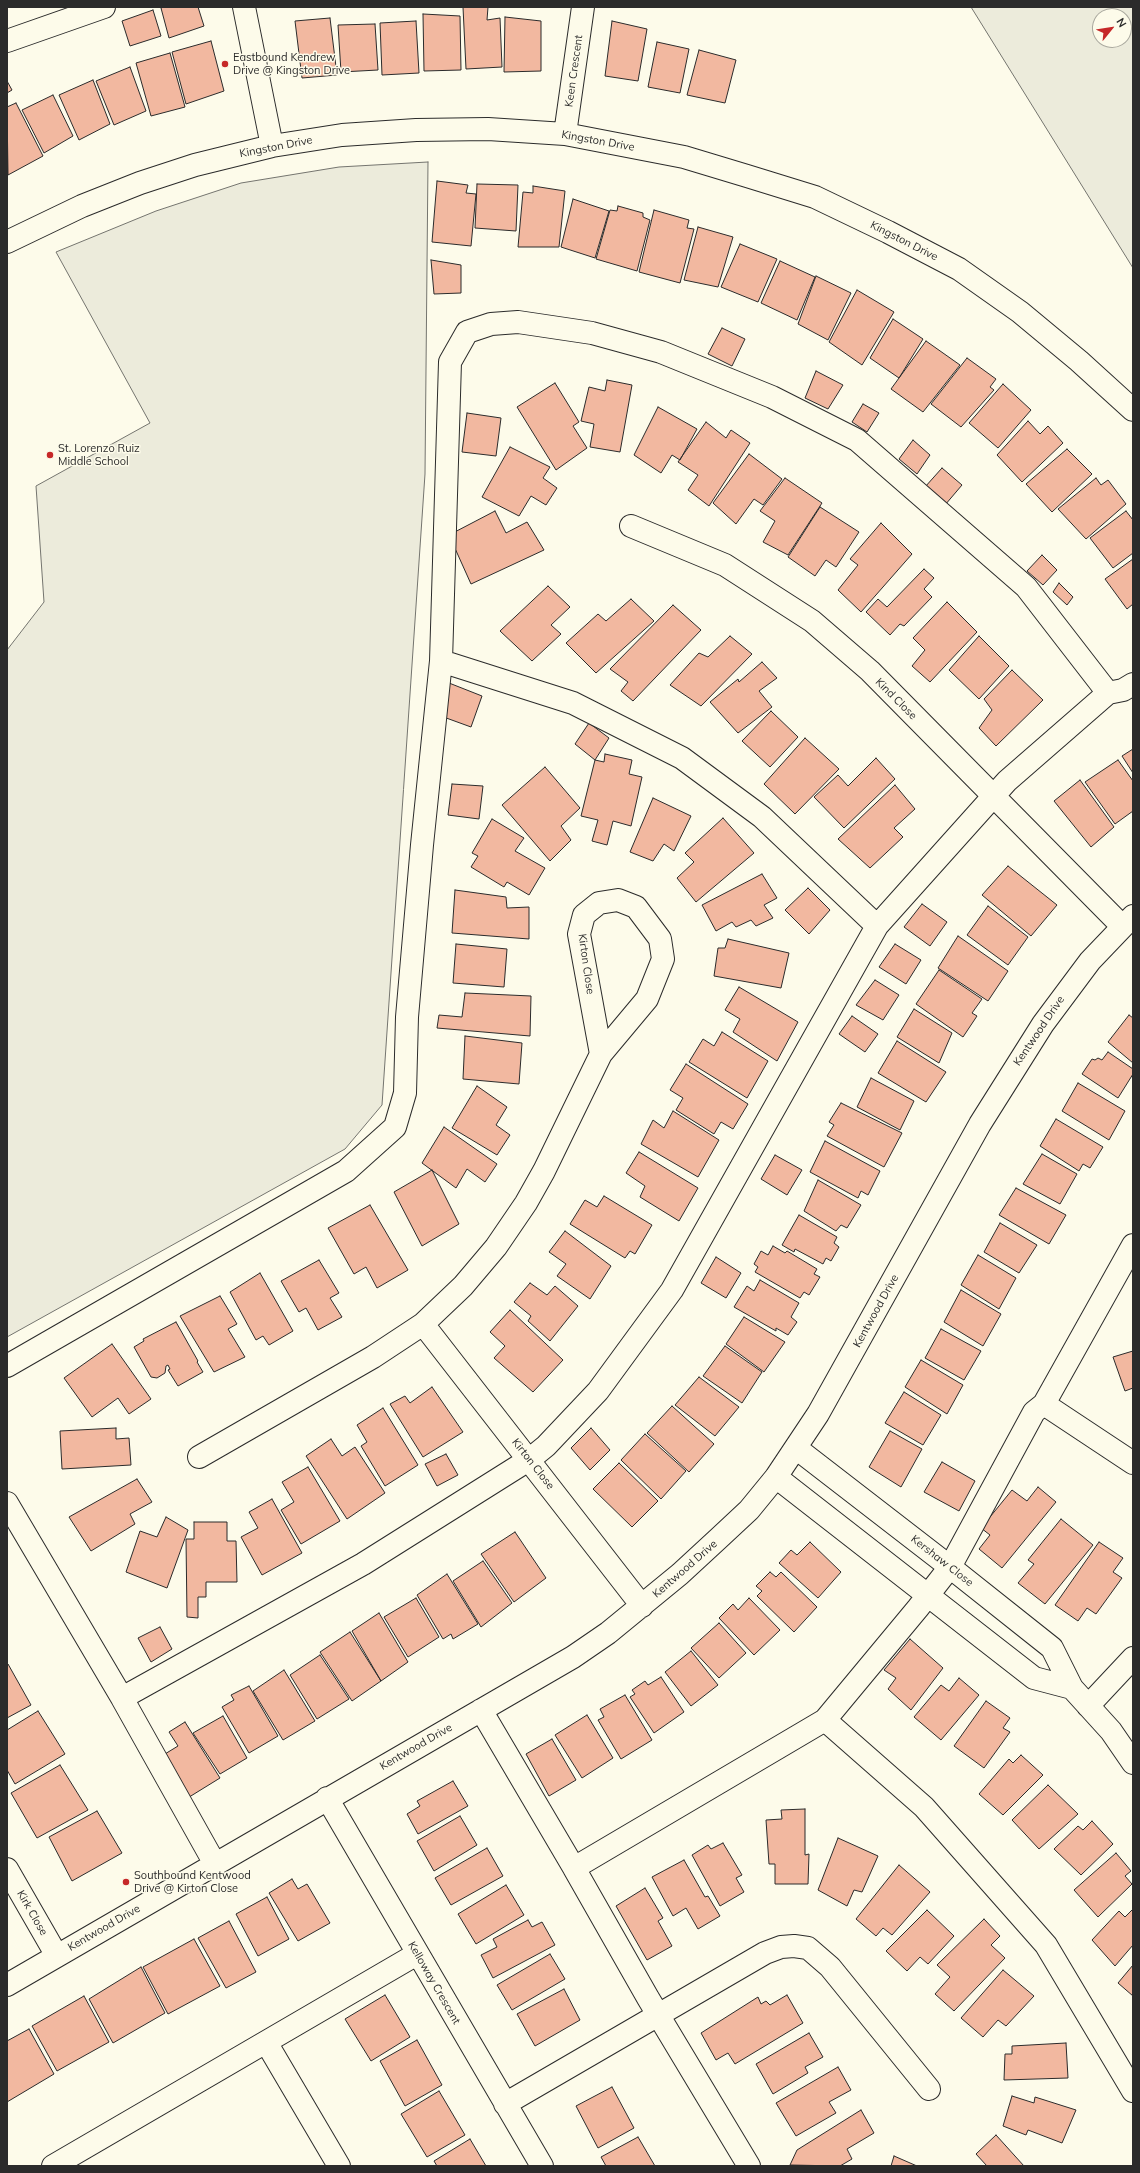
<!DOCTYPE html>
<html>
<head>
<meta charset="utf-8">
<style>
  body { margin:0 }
  #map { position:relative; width:1140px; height:2173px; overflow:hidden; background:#fdfbea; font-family:Mulish,sans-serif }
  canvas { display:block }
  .frame { position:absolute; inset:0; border:8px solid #2b2b2b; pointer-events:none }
  .north { position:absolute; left:1092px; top:8px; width:40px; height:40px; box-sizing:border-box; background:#fdfbea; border:1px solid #a9a89e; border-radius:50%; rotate:60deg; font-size:11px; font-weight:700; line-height:16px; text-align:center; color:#2b2b2b }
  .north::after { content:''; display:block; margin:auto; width:14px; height:18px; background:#c62828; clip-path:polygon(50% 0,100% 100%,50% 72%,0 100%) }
</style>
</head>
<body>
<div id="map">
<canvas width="1140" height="2173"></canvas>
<div class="frame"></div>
<div class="north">N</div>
</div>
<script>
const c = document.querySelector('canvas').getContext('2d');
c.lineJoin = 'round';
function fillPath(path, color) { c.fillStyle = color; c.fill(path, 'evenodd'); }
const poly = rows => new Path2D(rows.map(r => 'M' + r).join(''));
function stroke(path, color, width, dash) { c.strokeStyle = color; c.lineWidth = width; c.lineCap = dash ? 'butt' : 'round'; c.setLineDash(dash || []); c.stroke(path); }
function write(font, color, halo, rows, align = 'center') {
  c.font = font + ' Mulish,sans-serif'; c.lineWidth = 3; c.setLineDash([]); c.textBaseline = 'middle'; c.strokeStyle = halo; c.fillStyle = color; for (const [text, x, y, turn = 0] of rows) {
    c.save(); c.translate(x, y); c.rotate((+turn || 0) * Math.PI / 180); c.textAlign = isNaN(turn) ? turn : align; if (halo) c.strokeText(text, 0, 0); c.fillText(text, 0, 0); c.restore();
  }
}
const green = poly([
  [971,7,1133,7,1133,268,971,7],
  [1100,16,1124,16,1124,40,1100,40,1100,16],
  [428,162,425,474,382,1105,345,1149,7,1337,7,650,44,602,36,486,150,423,56,252,156,211,241,183,339,167,428,162]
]);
fillPath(green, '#ecebdb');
stroke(green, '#74746e', 1);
const building = poly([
  [164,7,198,7,204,26,169,38,161,8,164,7],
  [463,7,488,7,487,20,500,18,502,67,466,69,463,7],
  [153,10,161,36,130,46,122,21,153,10],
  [423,14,460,16,461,70,424,71,423,14],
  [505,17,541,21,541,71,504,72,505,17],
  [330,18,337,75,302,78,295,21,330,18],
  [416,21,419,73,382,75,380,23,416,21],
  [612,21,647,29,638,81,605,76,612,21],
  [375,24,378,70,341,72,338,25,375,24],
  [211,41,224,91,186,104,172,52,211,41],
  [657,42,689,49,680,93,648,87,657,42],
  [699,50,736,60,725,103,687,95,699,50],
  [170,53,185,107,151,116,136,63,170,53],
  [130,67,146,111,114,125,96,81,130,67],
  [93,80,110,124,79,140,59,95,93,80],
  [7,81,12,90,7,93,7,81],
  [53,95,73,136,44,153,22,110,53,95],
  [16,103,43,156,8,175,7,107,16,103],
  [437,181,468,185,466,193,476,194,471,246,432,242,437,181],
  [477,184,518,185,516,231,475,228,477,184],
  [533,186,565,191,559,247,518,247,523,192,533,193,533,186],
  [573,199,609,211,595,258,561,247,573,199],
  [618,206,643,213,643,217,650,220,637,271,596,259,610,210,617,211,618,206],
  [654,210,689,220,687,228,694,229,680,283,639,272,654,210],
  [698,227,733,237,718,287,684,280,698,227],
  [740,244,777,259,758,302,721,287,740,244],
  [431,260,461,265,461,293,434,294,431,260],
  [780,261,815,277,797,320,761,303,780,261],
  [816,276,851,293,828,340,798,324,816,276],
  [857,290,894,312,862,365,829,342,857,290],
  [893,319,923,339,899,378,870,358,893,319],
  [722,328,745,339,732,366,708,354,722,328],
  [926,341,960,365,923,412,891,389,926,341],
  [967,358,996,379,990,387,994,390,961,427,931,404,967,358],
  [816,371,843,385,828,409,805,398,816,371],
  [607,380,632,385,620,452,590,447,594,424,581,421,589,387,605,391,607,380],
  [555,383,579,422,573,426,587,448,556,470,517,407,555,383],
  [1003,384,1031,410,998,448,969,423,1003,384],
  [863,404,879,413,867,432,852,422,863,404],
  [658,407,697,429,680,460,672,455,661,473,634,455,658,407],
  [467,413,501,418,496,456,462,452,467,413],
  [1028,421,1040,434,1048,426,1063,443,1022,482,997,455,1028,421],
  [706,422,726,438,731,430,750,443,709,506,688,490,698,475,678,462,706,422],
  [913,440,930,455,917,474,899,459,913,440],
  [510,447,550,467,543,478,557,488,546,505,531,496,519,516,482,497,510,447],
  [1067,449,1092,474,1052,512,1026,484,1067,449],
  [749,454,782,479,763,505,754,499,736,524,713,503,749,454],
  [942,468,962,485,945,505,925,487,942,468],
  [785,478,822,503,788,555,763,542,775,521,760,511,785,478],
  [1096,478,1101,485,1108,480,1126,504,1086,539,1058,509,1096,478],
  [820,507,859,532,836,567,826,560,815,576,788,557,820,507],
  [495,511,506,533,527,522,544,550,471,584,449,535,495,511],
  [1126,511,1133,520,1133,553,1113,568,1090,538,1126,511],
  [881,523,912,554,861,612,838,590,858,565,850,559,881,523],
  [1042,555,1057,570,1043,585,1027,571,1042,555],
  [1133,559,1133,604,1127,609,1105,579,1133,559],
  [924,569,934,578,924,589,932,597,904,626,900,624,890,635,866,612,878,599,887,607,924,569],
  [1059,583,1073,597,1067,605,1053,592,1059,583],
  [548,586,570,607,551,625,561,634,532,661,500,631,548,586],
  [631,599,654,621,596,673,566,643,598,614,606,621,631,599],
  [947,602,977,632,930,682,912,666,925,650,913,638,947,602],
  [673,605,701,630,633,701,621,691,628,682,610,669,673,605],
  [730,636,752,654,701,706,670,685,699,653,708,657,730,636],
  [979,636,1009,666,979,699,949,670,979,636],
  [762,662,777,678,759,691,772,707,738,733,710,702,738,679,739,682,762,662],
  [1012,670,1043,700,996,746,979,728,992,710,984,699,1012,670],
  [449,683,482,696,471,727,438,715,449,683],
  [771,711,798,737,770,767,742,741,771,711],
  [589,723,609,738,595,760,575,744,589,723],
  [805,738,839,769,795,814,764,784,805,738],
  [1133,749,1133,773,1122,756,1133,749],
  [605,754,632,760,629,774,642,777,631,826,613,821,607,845,592,841,598,820,581,816,595,760,604,762,605,754],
  [876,758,895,779,844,828,814,797,838,775,848,786,876,758],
  [1118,760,1133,781,1133,811,1115,824,1085,782,1118,760],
  [545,767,580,808,561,826,571,840,550,861,502,805,545,767],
  [1080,780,1114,827,1091,847,1054,801,1080,780],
  [452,784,483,786,479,819,448,815,452,784],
  [895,785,915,809,894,828,903,837,870,868,838,839,895,785],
  [653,798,691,816,674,851,664,844,653,861,630,852,653,798],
  [723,818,754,853,696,902,677,878,694,862,685,853,723,818],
  [492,819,524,838,515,851,545,868,529,895,507,882,504,887,471,867,478,856,472,853,492,819],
  [1008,866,1057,905,1031,936,982,895,1008,866],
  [762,874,777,898,764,905,773,918,756,926,751,920,736,927,732,922,716,931,702,905,762,874],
  [808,888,830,910,809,934,785,910,808,888],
  [455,890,506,897,507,908,529,907,529,939,452,933,455,890],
  [922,904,947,922,930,946,904,927,922,904],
  [988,906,1028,937,1008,965,967,935,988,906],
  [958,936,1008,971,988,1001,938,968,958,936],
  [728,939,789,953,781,988,714,976,718,948,725,948,728,939],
  [456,944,507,949,504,987,453,983,456,944],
  [895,944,921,960,906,984,879,967,895,944],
  [939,970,982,999,972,1013,977,1016,963,1037,916,1004,939,970],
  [875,980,899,995,883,1020,856,1005,875,980],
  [739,987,798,1022,777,1061,733,1032,740,1019,725,1010,739,987],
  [465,993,531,996,530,1036,437,1028,439,1015,462,1017,465,993],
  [914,1009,952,1033,939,1063,897,1037,914,1009],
  [1129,1015,1133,1018,1133,1063,1108,1042,1129,1015],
  [852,1016,878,1034,865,1052,839,1034,852,1016],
  [722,1032,768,1061,747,1098,689,1062,703,1039,714,1046,722,1032],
  [465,1036,522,1043,519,1084,463,1079,465,1036],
  [897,1041,946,1072,926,1102,878,1073,897,1041],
  [1108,1052,1133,1069,1133,1074,1118,1098,1082,1074,1092,1059,1095,1060,1098,1058,1102,1060,1108,1052],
  [686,1064,748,1104,733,1129,721,1122,714,1134,676,1110,683,1098,670,1090,686,1064],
  [871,1078,914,1101,900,1130,857,1107,871,1078],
  [1078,1083,1125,1111,1109,1140,1062,1111,1078,1083],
  [477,1086,507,1107,496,1125,510,1135,497,1155,452,1128,477,1086],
  [841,1103,902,1133,884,1167,827,1136,834,1125,829,1122,841,1103],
  [673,1111,719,1140,698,1177,641,1144,653,1120,664,1128,673,1111],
  [1056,1119,1103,1147,1090,1168,1083,1164,1079,1171,1040,1146,1056,1119],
  [444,1127,497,1164,485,1182,467,1169,456,1188,422,1163,444,1127],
  [825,1141,880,1171,868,1195,861,1191,858,1198,810,1172,825,1141],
  [639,1152,698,1188,679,1221,640,1197,645,1186,626,1173,639,1152],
  [1042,1154,1077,1174,1060,1204,1023,1184,1042,1154],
  [775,1155,802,1170,787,1195,761,1179,775,1155],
  [432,1170,459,1224,422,1246,394,1192,432,1170],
  [818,1180,861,1205,847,1228,841,1225,836,1231,804,1211,818,1180],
  [1016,1188,1066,1215,1049,1244,999,1215,1016,1188],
  [604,1196,652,1225,635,1254,630,1251,625,1258,570,1224,585,1200,597,1207,604,1196],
  [370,1205,408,1270,377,1288,366,1267,354,1274,328,1228,370,1205],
  [799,1215,837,1237,834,1243,839,1247,831,1261,826,1258,823,1264,795,1249,794,1252,782,1245,799,1215],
  [1000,1223,1037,1245,1019,1273,984,1252,1000,1223],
  [565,1231,611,1266,590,1299,557,1276,566,1264,549,1252,565,1231],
  [773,1246,785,1253,787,1251,817,1269,814,1274,820,1277,809,1295,804,1292,800,1298,755,1272,758,1267,754,1264,761,1251,768,1255,773,1246],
  [978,1255,1016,1278,999,1309,961,1285,978,1255],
  [716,1257,741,1273,726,1298,701,1283,716,1257],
  [319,1260,339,1293,330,1298,342,1317,318,1330,306,1308,299,1312,281,1281,319,1260],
  [260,1273,293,1331,269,1345,263,1336,256,1340,230,1292,260,1273],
  [760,1280,799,1303,791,1317,797,1322,788,1335,776,1328,776,1331,734,1307,747,1286,754,1291,760,1280],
  [530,1283,547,1295,555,1286,578,1306,550,1341,528,1321,531,1316,514,1302,530,1283],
  [961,1290,1001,1314,983,1346,944,1322,961,1290],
  [220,1296,237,1324,228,1329,245,1357,214,1372,180,1316,220,1296],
  [510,1310,563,1360,533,1392,494,1358,505,1346,490,1332,510,1310],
  [744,1317,785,1342,764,1372,726,1344,744,1317],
  [176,1322,198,1361,197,1362,203,1372,178,1386,168,1370,170,1369,168,1365,166,1366,165,1373,157,1378,151,1377,134,1347,144,1341,143,1339,176,1322],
  [941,1329,981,1351,964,1380,925,1358,941,1329],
  [112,1344,151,1399,129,1414,118,1398,92,1417,64,1378,112,1344],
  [725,1346,762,1372,742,1403,703,1376,725,1346],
  [1133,1351,1133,1388,1125,1391,1113,1357,1133,1351],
  [921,1360,963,1385,947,1414,905,1387,921,1360],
  [699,1377,739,1407,715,1436,675,1405,699,1377],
  [432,1387,463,1432,423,1457,390,1404,405,1396,410,1403,432,1387],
  [904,1392,941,1415,923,1445,885,1423,904,1392],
  [672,1406,714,1444,689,1472,647,1433,672,1406],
  [383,1408,418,1465,385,1486,361,1446,367,1442,357,1425,383,1408],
  [116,1428,116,1439,129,1438,131,1465,62,1469,60,1431,116,1428],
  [591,1428,610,1450,590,1470,571,1448,591,1428],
  [890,1431,922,1449,901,1487,869,1467,890,1431],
  [645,1434,686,1471,661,1499,621,1460,645,1434],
  [331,1439,342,1456,355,1447,385,1493,347,1519,306,1456,331,1439],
  [446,1454,458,1475,437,1486,425,1464,446,1454],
  [942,1462,975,1481,959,1511,924,1492,942,1462],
  [619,1463,658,1501,632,1527,593,1489,619,1463],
  [308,1467,340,1521,301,1544,281,1510,294,1502,282,1482,308,1467],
  [137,1479,152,1502,130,1514,135,1524,91,1551,69,1517,137,1479],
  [1038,1487,1056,1502,1002,1568,979,1549,990,1535,981,1528,1012,1490,1027,1501,1038,1487],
  [272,1499,302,1553,262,1575,241,1537,258,1528,249,1512,272,1499],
  [166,1517,188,1530,167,1588,126,1572,140,1531,157,1537,166,1517],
  [1061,1519,1093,1545,1045,1604,1018,1583,1034,1564,1028,1560,1061,1519],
  [194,1522,227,1522,227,1541,236,1541,237,1582,206,1582,206,1597,198,1597,198,1618,187,1617,186,1539,194,1539,194,1522],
  [515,1532,546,1578,514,1602,481,1554,515,1532],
  [810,1542,841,1572,818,1598,779,1563,791,1550,797,1555,810,1542],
  [1099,1542,1123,1558,1113,1572,1122,1578,1096,1614,1087,1608,1078,1621,1055,1605,1099,1542],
  [483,1561,512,1603,481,1627,453,1581,483,1561],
  [770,1572,776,1577,781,1572,817,1607,794,1632,757,1596,762,1591,756,1586,770,1572],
  [447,1574,478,1624,453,1639,451,1634,443,1639,417,1595,447,1574],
  [416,1598,439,1637,408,1657,384,1617,416,1598],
  [749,1598,780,1630,754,1655,719,1618,733,1604,738,1610,749,1598],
  [379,1613,408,1662,381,1681,352,1631,379,1613],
  [719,1623,746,1653,719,1678,691,1648,719,1623],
  [160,1627,172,1649,151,1662,138,1638,160,1627],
  [350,1632,381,1681,352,1701,320,1652,350,1632],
  [910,1639,943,1668,911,1710,888,1689,896,1678,884,1670,910,1639],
  [691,1651,718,1685,691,1706,665,1672,691,1651],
  [320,1655,349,1699,317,1719,290,1675,320,1655],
  [7,1664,8,1664,31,1705,7,1718,7,1664],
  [284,1670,315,1721,283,1740,253,1691,284,1670],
  [661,1677,684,1712,654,1733,630,1697,635,1694,632,1690,645,1681,648,1685,661,1677],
  [959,1678,979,1695,941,1740,914,1717,941,1685,949,1691,959,1678],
  [249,1686,278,1736,249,1753,222,1707,234,1700,231,1695,249,1686],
  [625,1695,652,1740,621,1759,598,1720,604,1717,600,1709,625,1695],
  [986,1701,1010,1718,1003,1728,1010,1732,984,1768,954,1746,986,1701],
  [38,1711,65,1754,15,1784,7,1770,7,1730,38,1711],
  [587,1715,613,1758,582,1778,555,1735,587,1715],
  [223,1716,247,1758,220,1774,193,1733,223,1716],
  [185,1722,220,1778,186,1799,160,1757,178,1746,169,1732,185,1722],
  [552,1739,576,1780,549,1796,526,1754,552,1739],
  [1021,1755,1043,1775,1003,1815,979,1794,1009,1759,1013,1763,1021,1755],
  [60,1765,88,1810,37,1838,11,1793,60,1765],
  [453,1781,468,1806,418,1834,407,1814,420,1806,417,1801,453,1781],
  [1048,1785,1078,1814,1039,1849,1012,1820,1048,1785],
  [805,1809,805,1855,809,1854,808,1884,775,1884,775,1864,769,1864,766,1820,782,1819,781,1810,805,1809],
  [97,1811,122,1853,72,1881,49,1837,97,1811],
  [460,1816,477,1845,434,1871,417,1841,460,1816],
  [1092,1821,1113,1844,1081,1875,1054,1849,1078,1826,1083,1830,1092,1821],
  [838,1838,878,1856,862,1892,854,1890,847,1906,818,1890,838,1838],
  [723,1843,742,1875,736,1878,744,1892,720,1906,692,1855,708,1845,711,1849,723,1843],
  [487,1848,503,1876,451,1905,435,1878,487,1848],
  [1116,1853,1131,1871,1125,1876,1132,1884,1098,1917,1074,1890,1116,1853],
  [684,1860,705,1897,708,1896,720,1916,698,1929,686,1908,673,1916,652,1877,684,1860],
  [899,1865,930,1892,892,1935,883,1928,876,1936,856,1919,899,1865],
  [292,1879,298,1889,307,1884,330,1923,298,1941,269,1893,292,1879],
  [506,1885,524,1915,476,1944,458,1914,506,1885],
  [645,1888,663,1918,658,1921,672,1946,647,1960,616,1906,645,1888],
  [267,1897,289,1939,258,1956,236,1914,267,1897],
  [1133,1909,1133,1945,1115,1966,1092,1940,1119,1911,1125,1917,1133,1909],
  [927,1910,954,1936,928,1964,920,1957,907,1971,886,1951,927,1910],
  [984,1919,1000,1936,991,1945,1005,1958,954,2011,935,1994,950,1977,937,1965,984,1919],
  [528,1920,532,1927,542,1922,555,1945,493,1978,481,1955,497,1947,493,1939,528,1920],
  [229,1921,256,1972,226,1988,198,1938,229,1921],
  [194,1939,220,1986,168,2014,143,1967,194,1939],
  [550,1954,565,1979,512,2010,497,1985,550,1954],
  [1133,1965,1133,1996,1118,1983,1133,1965],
  [141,1967,165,2013,113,2043,89,1999,141,1967],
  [1003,1970,1034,1996,1006,2026,998,2020,983,2037,961,2018,1003,1970],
  [564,1989,580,2020,535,2046,517,2014,564,1989],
  [385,1995,410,2037,371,2061,345,2019,385,1995],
  [787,1995,803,2023,735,2064,728,2053,716,2060,701,2033,758,1997,761,2004,766,2001,770,2005,787,1995],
  [84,1996,109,2042,57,2071,32,2026,84,1996],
  [29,2029,54,2074,7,2102,7,2041,29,2029],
  [809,2033,823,2057,805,2067,808,2073,773,2094,756,2064,809,2033],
  [417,2040,442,2085,405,2106,380,2061,417,2040],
  [1066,2043,1068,2078,1004,2080,1005,2054,1012,2054,1012,2046,1066,2043],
  [838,2067,851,2090,829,2102,836,2113,796,2136,776,2103,838,2067],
  [612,2087,634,2128,598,2148,576,2106,612,2087],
  [439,2091,465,2135,427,2157,401,2114,439,2091],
  [1012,2096,1034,2103,1035,2097,1076,2110,1062,2143,1028,2130,1026,2135,1003,2126,1012,2096],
  [861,2110,874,2133,847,2149,852,2159,840,2166,790,2165,797,2150,861,2110],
  [996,2135,1024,2166,987,2166,976,2154,996,2135],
  [638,2137,655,2166,606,2166,601,2157,638,2137],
  [470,2139,486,2166,437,2166,434,2161,470,2139],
  [894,2156,917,2166,891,2166,894,2156]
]);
fillPath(building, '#f2b8a0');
stroke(building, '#2b2b2b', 1);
const minor = poly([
  [244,7,272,146],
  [7,41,104,7],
  [565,134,583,7],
  [7,242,82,206,140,183,195,165,272,146,342,135,416,130,488,129,565,134,684,157,747,176,815,197,888,232,959,269,1020,312,1079,361,1133,410],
  [631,526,725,565,812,621,870,671,1122,926],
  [441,661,573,703,682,758,762,817,877,926],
  [423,1324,642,1606],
  [7,1366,346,1171,395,1127,405,1093,407,1017,422,845,441,661,450,362,467,332,491,324,518,322,592,333,661,352,772,397,857,440,1026,587,1108,693],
  [1044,1404,1133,1463],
  [796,1448,950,1567,1052,1648,1072,1688,1111,1731,1133,1763],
  [199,1457,373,1357,423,1324,463,1286,496,1247,526,1203,544,1171,601,1054,647,999,663,959,660,939,636,907,618,900,599,903,584,915,579,934,601,1054],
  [776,1477,1034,1678,1072,1688],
  [7,1503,122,1698,215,1864],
  [122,1698,363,1564,530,1459,546,1446,598,1391,672,1290,877,926,1007,781,1108,693,1123,690,1133,684],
  [1088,1706,1133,1658],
  [481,1710,574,1868],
  [825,1720,924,1807,1046,1945,1133,2091],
  [327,1798,542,2166],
  [7,1869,57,1956],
  [7,1985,573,1657,608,1633,680,1574,719,1538,749,1510,776,1477,818,1414,980,1124,1043,1024,1090,961,1133,916],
  [266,2042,339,2166],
  [505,2104,765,1953,781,1947,794,1946,808,1948,830,1967,929,2089],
  [53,2166,417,1954],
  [749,2166,648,1998,574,1868,825,1720,918,1608,950,1567,1034,1412,1044,1404,1133,1245]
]);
stroke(minor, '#2b2b2b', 24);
stroke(minor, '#fdfbea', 22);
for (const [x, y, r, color] of [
  [225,64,4,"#c62828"],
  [50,455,4,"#c62828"],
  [126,1882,4,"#c62828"]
]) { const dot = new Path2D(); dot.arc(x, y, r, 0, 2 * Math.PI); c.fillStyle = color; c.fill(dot); stroke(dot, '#fdfbea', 1.5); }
write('11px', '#2b2b2b', '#fdfbea', [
  ["Eastbound Kendrew",233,58],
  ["Drive @ Kingston Drive",233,71],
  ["St. Lorenzo Ruiz",58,449],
  ["Middle School",58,462],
  ["Southbound Kentwood",134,1876],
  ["Drive @ Kirton Close",134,1889]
], 'left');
write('11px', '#2b2b2b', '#fdfbea', [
  ["Keen Crescent",574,71,-82],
  ["Kingston Drive",598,141,10],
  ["Kingston Drive",276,147,-11],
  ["Kingston Drive",904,241,27],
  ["Kind Close",896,699,45],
  ["Kirton Close",586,964,82],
  ["Kentwood Drive",1039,1031,-56],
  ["Kentwood Drive",876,1311,-61],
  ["Kirton Close",533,1464,52],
  ["Kershaw Close",942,1561,38],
  ["Kentwood Drive",685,1569,-41],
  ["Kentwood Drive",416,1747,-30],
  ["Kirk Close",32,1913,60],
  ["Kentwood Drive",104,1928,-30],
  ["Kelloway Crescent",434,1983,60]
]);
</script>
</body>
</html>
